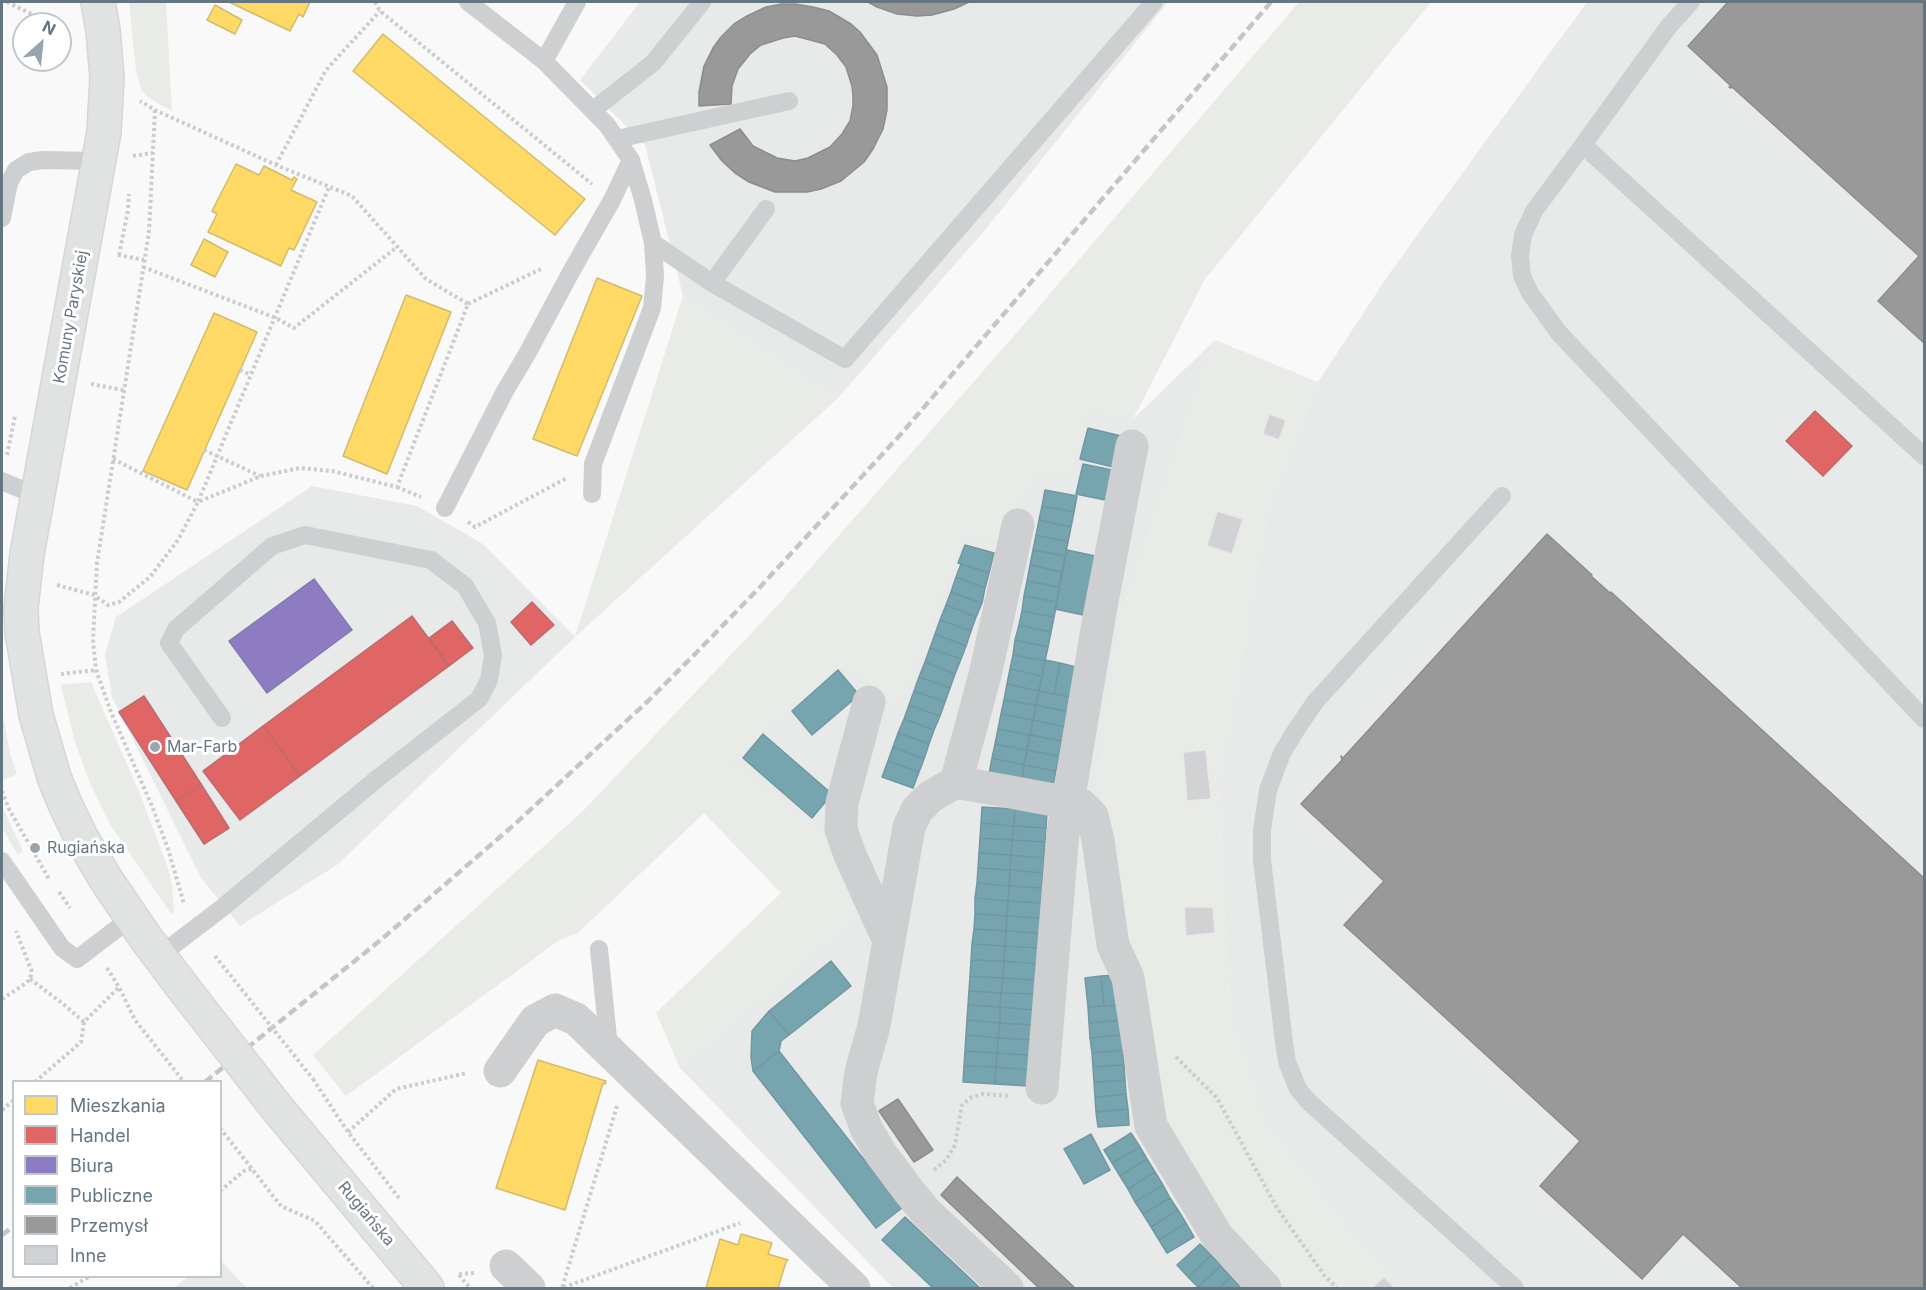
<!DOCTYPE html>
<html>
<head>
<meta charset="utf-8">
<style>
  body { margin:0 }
  #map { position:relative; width:1926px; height:1290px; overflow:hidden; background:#f9f9f9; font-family:Inter,sans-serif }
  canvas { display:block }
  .frame { position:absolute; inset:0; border:3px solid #657683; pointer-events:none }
  .legend { position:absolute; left:12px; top:1080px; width:210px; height:198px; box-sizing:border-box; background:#fff; border:2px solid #c1c8cd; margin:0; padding:8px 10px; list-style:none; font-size:18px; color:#657683 }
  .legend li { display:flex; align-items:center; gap:12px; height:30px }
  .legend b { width:30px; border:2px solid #c1c8cd }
  .north { position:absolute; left:12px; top:12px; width:60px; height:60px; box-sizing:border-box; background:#fff; border:2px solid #c1c8cd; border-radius:50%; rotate:27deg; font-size:16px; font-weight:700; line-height:24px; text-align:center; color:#657683 }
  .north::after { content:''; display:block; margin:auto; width:21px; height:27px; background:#99a4ac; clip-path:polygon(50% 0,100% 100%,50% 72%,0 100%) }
</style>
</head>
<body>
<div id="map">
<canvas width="1926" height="1290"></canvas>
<div class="frame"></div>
<ul class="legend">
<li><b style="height:16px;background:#ffd966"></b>Mieszkania</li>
<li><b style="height:16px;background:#e06666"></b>Handel</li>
<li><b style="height:16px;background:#8e7cc3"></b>Biura</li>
<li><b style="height:16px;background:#76a5af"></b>Publiczne</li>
<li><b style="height:16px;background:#999"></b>Przemysł</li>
<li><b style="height:16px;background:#d0d2d3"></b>Inne</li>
</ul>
<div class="north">N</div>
</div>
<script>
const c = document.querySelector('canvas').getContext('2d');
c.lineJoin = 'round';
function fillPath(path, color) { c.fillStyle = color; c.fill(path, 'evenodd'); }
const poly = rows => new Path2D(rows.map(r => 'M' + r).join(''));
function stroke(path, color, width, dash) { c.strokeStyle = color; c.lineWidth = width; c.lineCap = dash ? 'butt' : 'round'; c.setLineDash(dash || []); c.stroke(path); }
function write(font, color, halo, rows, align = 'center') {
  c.font = font + ' Inter,sans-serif'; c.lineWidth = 6; c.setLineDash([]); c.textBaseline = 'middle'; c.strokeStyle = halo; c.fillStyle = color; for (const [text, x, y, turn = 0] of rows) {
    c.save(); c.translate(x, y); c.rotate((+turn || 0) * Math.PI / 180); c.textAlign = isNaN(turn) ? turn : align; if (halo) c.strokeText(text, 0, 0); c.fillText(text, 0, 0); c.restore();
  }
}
fillPath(poly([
  [640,2,1168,2,985,230,837,399,683,296,645,145,580,80],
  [1587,2,1924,2,1924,1288,1403,1288,1351,1235,1263,1120,1230,1018,1218,787,1268,508,1318,382,1389,274],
  [1215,340,1122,613,1097,786,1121,836,1126,939,1226,1234,1284,1288,893,1288,680,1068,856,918,826,834,729,761,824,678,847,663,897,705,964,531,995,539,1035,473,1068,479,1086,408,1133,419],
  [312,486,417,506,483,544,575,637,337,865,240,926,201,878,112,697,105,654,116,617],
  [221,1261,247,1288,174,1288,188,1277,220,1276]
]), '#e8e9e9');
fillPath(poly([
  [129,2,166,2,172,111,147,97,141,89,136,71],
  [1299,2,1431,2,1205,279,1133,419,1086,408,1068,480,1035,473,995,539,964,531,897,705,847,663,730,761,826,834,857,918,680,1068,656,1013,781,893,704,813,579,932,558,941,346,1096,313,1055,583,811,778,605,1013,337],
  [683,296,837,399,575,637],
  [1215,340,1318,382,1268,508,1218,787,1230,1018,1263,1120,1351,1235,1403,1288,1284,1288,1226,1234,1162,1123,1126,939,1121,836,1097,786,1122,613],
  [91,682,140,794,168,868,172,885,174,910,172,915,111,826,89,781,75,742,61,685],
  [2,709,10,754,17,774,3,780,2,776],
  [2,806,23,851,18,855,2,828]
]), '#e8ebe6');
const homes = poly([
  [229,2,310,2,303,17,299,14,290,31,229,2],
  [215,5,242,20,235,34,207,20,215,5],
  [383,34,585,199,555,235,353,71,383,34],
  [236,164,259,175,264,166,292,180,294,177,297,179,291,190,317,202,294,250,289,248,281,266,208,232,217,214,212,211,236,164],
  [204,239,228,252,215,277,191,265,204,239],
  [597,278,642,296,577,456,533,439,597,278],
  [406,295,451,312,387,474,343,456,406,295],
  [214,313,257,332,187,490,143,471,214,313],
  [538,1060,606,1081,605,1084,603,1083,565,1210,496,1188,538,1060],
  [741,1234,772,1243,768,1254,788,1260,786,1262,778,1288,706,1288,720,1239,738,1245,741,1234]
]);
fillPath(homes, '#ffd966');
stroke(homes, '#d1bb6f', 1.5);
const shops = poly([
  [1815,411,1852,446,1823,476,1786,441,1815,411],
  [532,602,554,625,531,645,511,622,532,602],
  [412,616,449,666,300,776,263,726,412,616],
  [452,621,473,648,449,666,429,638,452,621],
  [144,696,201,784,176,801,119,712,144,696],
  [263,726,300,776,240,820,203,771,263,726],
  [201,784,229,828,204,844,176,801,201,784]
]);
fillPath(shops, '#e06666');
stroke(shops, '#bb6b6f', 1.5);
const offices = poly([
  [314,579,352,630,267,693,229,641,314,579]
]);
fillPath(offices, '#8e7cc3');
stroke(offices, '#827ab0', 1.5);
const public = poly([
  [1088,428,1121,436,1113,467,1080,459,1088,428],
  [1083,464,1117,471,1110,501,1076,494,1083,464],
  [1045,490,1077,496,1074,512,1042,506,1045,490],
  [1042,506,1074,512,1071,527,1039,520,1042,506],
  [1039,520,1071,527,1068,542,1036,535,1039,520],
  [1036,535,1068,542,1065,556,1033,550,1036,535],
  [965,545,994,553,989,573,958,563,965,545],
  [1033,550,1065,556,1062,572,1030,565,1033,550],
  [1067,550,1100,557,1088,616,1055,609,1067,550],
  [961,564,989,573,985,588,956,577,961,564],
  [1030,565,1062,572,1059,587,1027,581,1030,565],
  [956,577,985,588,982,603,951,592,956,577],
  [1027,581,1059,587,1057,602,1024,596,1027,581],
  [951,592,982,603,976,617,946,605,951,592],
  [1024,596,1057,602,1054,617,1022,611,1024,596],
  [946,605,976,617,971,631,940,620,946,605],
  [1022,611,1054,617,1051,632,1019,625,1022,611],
  [940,620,971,631,966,646,935,634,940,620],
  [1019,625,1051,632,1048,647,1015,640,1019,625],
  [935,634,966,646,961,659,930,648,935,634],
  [1015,640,1048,647,1045,661,1013,655,1015,640],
  [930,648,961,659,955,674,925,662,930,648],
  [1013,655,1045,661,1042,676,1010,669,1013,655],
  [1045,660,1060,663,1054,694,1039,691,1045,660],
  [925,662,955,674,950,688,919,677,925,662],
  [1060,663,1076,667,1071,697,1054,694,1060,663],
  [1010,669,1042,676,1039,691,1007,684,1010,669],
  [838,670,859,695,812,735,792,711,838,670],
  [919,677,950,688,945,702,914,691,919,677],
  [1007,684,1039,691,1036,705,1004,700,1007,684],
  [914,691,945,702,940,716,909,705,914,691],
  [1039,691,1071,697,1068,712,1036,705,1039,691],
  [1004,700,1036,705,1033,720,1001,714,1004,700],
  [909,705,940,716,934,730,904,719,909,705],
  [1036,705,1068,712,1065,727,1033,720,1036,705],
  [1001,714,1033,720,1030,735,998,729,1001,714],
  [904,719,934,730,929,744,898,733,904,719],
  [1033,720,1065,727,1062,741,1030,735,1033,720],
  [998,729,1030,735,1027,750,995,744,998,729],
  [898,733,929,744,924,759,893,747,898,733],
  [763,734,832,794,812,818,743,758,763,734],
  [1030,735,1062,741,1059,756,1027,750,1030,735],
  [995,744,1027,750,1024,765,992,758,995,744],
  [893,747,924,759,919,772,888,761,893,747],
  [1027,750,1059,756,1056,771,1024,765,1027,750],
  [992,758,1024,765,1022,780,989,774,992,758],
  [888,761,919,772,913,788,882,777,888,761],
  [1024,765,1056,771,1053,786,1022,780,1024,765],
  [982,807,1015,809,1014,826,981,823,982,807],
  [1015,809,1047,812,1046,828,1014,826,1015,809],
  [981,823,1014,826,1012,840,980,838,981,823],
  [1014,826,1046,828,1045,842,1012,840,1014,826],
  [980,838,1012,840,1011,855,979,853,980,838],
  [1012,840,1045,842,1044,858,1011,855,1012,840],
  [979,853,1011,855,1010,870,978,868,979,853],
  [1011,855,1044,858,1043,873,1010,870,1011,855],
  [978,868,1010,870,1009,886,977,883,978,868],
  [1010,870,1043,873,1042,888,1009,886,1010,870],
  [977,883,1009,886,1008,901,975,898,977,883],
  [1009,886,1042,888,1041,903,1008,901,1009,886],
  [975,898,1008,901,1007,916,975,914,975,898],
  [1008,901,1041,903,1040,918,1007,916,1008,901],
  [975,914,1007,916,1006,931,974,929,975,914],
  [1007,916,1040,918,1039,933,1006,931,1007,916],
  [974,929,1006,931,1005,946,972,944,974,929],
  [1006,931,1039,933,1038,948,1005,946,1006,931],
  [972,944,1005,946,1004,961,971,960,972,944],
  [1005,946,1038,948,1037,964,1004,961,1005,946],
  [971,960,1004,961,1003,978,970,976,971,960],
  [831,961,851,986,789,1035,769,1011,831,961],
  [1004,961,1037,964,1035,980,1003,978,1004,961],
  [1117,975,1119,1005,1104,1006,1101,976,1117,975],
  [970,976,1003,978,1001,993,969,991,970,976],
  [1101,976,1104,1006,1088,1007,1085,978,1101,976],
  [1003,978,1035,980,1034,994,1001,993,1003,978],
  [969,991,1001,993,1000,1007,968,1005,969,991],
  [1001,993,1034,994,1033,1010,1000,1007,1001,993],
  [968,1005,1000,1007,1000,1023,967,1020,968,1005],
  [1119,1005,1121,1020,1089,1023,1088,1007,1119,1005],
  [1000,1007,1033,1010,1032,1025,1000,1023,1000,1007],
  [769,1011,789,1035,781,1041,779,1051,753,1071,751,1057,752,1031,769,1011],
  [967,1020,1000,1023,998,1038,966,1035,967,1020],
  [1121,1020,1122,1035,1090,1038,1089,1023,1121,1020],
  [1000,1023,1032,1025,1031,1040,998,1038,1000,1023],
  [966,1035,998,1038,997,1053,965,1051,966,1035],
  [1122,1035,1123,1050,1092,1053,1090,1038,1122,1035],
  [998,1038,1031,1040,1030,1055,997,1053,998,1038],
  [1123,1050,1124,1065,1093,1067,1092,1053,1123,1050],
  [779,1051,902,1208,876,1228,753,1071,779,1051],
  [965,1051,997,1053,996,1067,964,1066,965,1051],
  [997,1053,1030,1055,1029,1070,996,1067,997,1053],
  [1124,1065,1125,1080,1094,1082,1093,1067,1124,1065],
  [964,1066,996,1067,995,1084,963,1082,964,1066],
  [996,1067,1029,1070,1028,1086,995,1084,996,1067],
  [1125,1080,1126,1094,1095,1097,1094,1082,1125,1080],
  [1126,1094,1128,1109,1096,1112,1095,1097,1126,1094],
  [1128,1109,1129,1125,1098,1127,1096,1112,1128,1109],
  [1131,1133,1140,1147,1112,1163,1104,1150,1131,1133],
  [1091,1134,1110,1170,1084,1184,1064,1149,1091,1134],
  [1140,1147,1147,1159,1120,1176,1112,1163,1140,1147],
  [1147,1159,1155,1172,1128,1189,1120,1176,1147,1159],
  [1155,1172,1163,1185,1135,1202,1128,1189,1155,1172],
  [1163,1185,1170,1198,1143,1214,1135,1202,1163,1185],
  [1170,1198,1178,1210,1151,1227,1143,1214,1170,1198],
  [1178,1210,1186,1223,1159,1240,1151,1227,1178,1210],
  [905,1217,980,1288,933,1288,882,1240,905,1217],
  [1186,1223,1194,1237,1167,1253,1159,1240,1186,1223],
  [1200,1244,1211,1255,1188,1277,1177,1265,1200,1244],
  [1211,1255,1221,1266,1198,1287,1188,1277,1211,1255],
  [1221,1266,1231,1277,1219,1288,1199,1288,1198,1287,1221,1266],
  [1231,1277,1241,1288,1219,1288,1231,1277]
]);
fillPath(public, '#76a5af');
stroke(public, '#7197a2', 1.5);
const industry = poly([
  [868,2,969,2,954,9,932,15,917,16,897,14,877,7,868,2],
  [1728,2,1924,2,1924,343,1878,301,1919,256,1732,87,1731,88,1729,87,1731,86,1688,46,1728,2],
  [782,4,795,4,813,7,829,11,851,24,860,32,877,55,887,87,887,110,883,129,873,149,864,162,841,181,821,189,807,192,775,192,749,182,735,173,722,161,710,145,740,129,753,146,777,158,795,161,808,158,830,147,842,134,850,121,853,106,853,96,852,86,846,67,837,55,825,44,795,36,783,38,761,45,750,54,738,69,732,86,731,104,699,106,699,92,704,66,713,48,721,37,734,24,747,16,766,7,782,4],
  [1547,534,1592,575,1591,576,1610,593,1611,592,1924,878,1924,1288,1742,1288,1683,1234,1642,1279,1540,1186,1580,1141,1344,925,1384,881,1301,804,1342,760,1341,756,1343,758,1547,534],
  [898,1099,933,1150,914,1162,879,1111,898,1099],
  [957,1177,1075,1288,1039,1288,941,1195,957,1177]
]);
fillPath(industry, '#999');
stroke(industry, '#898e92', 1.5);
const building = poly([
  [1269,414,1286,420,1279,440,1263,434,1269,414],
  [1217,511,1243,519,1232,554,1207,546,1217,511],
  [1206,750,1211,799,1187,801,1183,752,1206,750],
  [1184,907,1213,907,1215,933,1186,936,1184,907],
  [1384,1277,1395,1288,1374,1288,1373,1287,1384,1277]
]);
fillPath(building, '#d0d2d3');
stroke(building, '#e8e8e8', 1.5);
const secondary = poly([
  [98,2,103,30,107,77,104,132,27,554,21,608,22,632,36,715,54,777,65,804,81,837,105,878,145,937,181,985],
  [277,1108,427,1288]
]);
stroke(secondary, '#d5d6d7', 36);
stroke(poly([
  [7,2,52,24],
  [375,2,380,11,592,184],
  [60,28,70,33],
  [155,110,149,232,97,563,93,640,96,670,111,712,152,806,168,849,184,904],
  [133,156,153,153],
  [276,165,326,70,380,11],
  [118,255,144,260],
  [119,255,128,210,129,194],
  [143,267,276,318,294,328,397,247],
  [468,304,543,268],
  [240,370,251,375],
  [91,384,123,390],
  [204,450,260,476],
  [7,455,15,416],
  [113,459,198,502,329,187],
  [397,487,421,497],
  [468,522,475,527,567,478],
  [57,585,94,595,108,605,119,602,150,577,178,540,198,502,261,476,300,468,332,471,397,487,468,304,426,279,352,196,276,165,155,110,140,101],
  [61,674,96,670],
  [2,791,9,809,49,879],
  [59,892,70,908],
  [107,968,119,987,135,1020,184,1082],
  [30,979,62,1003,84,1022,119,987],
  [2,999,25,984,30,979,32,972,16,931],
  [1176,1057,1217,1098,1277,1208,1324,1275,1337,1288],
  [313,1079,348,1132,399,1198],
  [35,1082,81,1042,84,1022],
  [617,1106,562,1288,740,1223],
  [2,1110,14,1100],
  [220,1128,281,1206,315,1221,373,1288],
  [348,1132,396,1089,467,1073],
  [934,1170,946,1160,955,1145,962,1105,970,1098,983,1094,1010,1096],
  [220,1191,244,1171,252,1169],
  [459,1274,474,1273],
  [459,1275,470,1288],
  [70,1288,90,1276]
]), '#cbcccd', 4, [3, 3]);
stroke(poly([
  [468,2,544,61,607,125,631,160,643,200,653,243,655,276,652,308,593,464,592,494],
  [1691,2,1669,26,1583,145,1924,456],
  [544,61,577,2],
  [593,110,653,63,702,2],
  [617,139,789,101],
  [1583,145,1534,211,1523,235,1520,256,1522,276,1530,293,1559,333,1924,719],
  [2,218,9,183,16,170,29,162,43,160,99,161],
  [653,243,712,283,766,209],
  [712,283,845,359,1154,2],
  [2,481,37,496],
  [1502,496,1315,702,1296,730,1282,753,1268,790,1262,830,1262,860,1284,1042,1287,1062,1298,1089,1308,1101,1515,1288],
  [445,508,505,391,527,354,572,270,612,200,631,160],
  [2,861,62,948,77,959,131,918],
  [599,949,609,1048],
  [159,956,222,908,378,778,479,699,489,680,493,655,487,623,465,586,431,560,305,535,272,546,176,629,169,643,222,718]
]), '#cecfd0', 18);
stroke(poly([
  [869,702,842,803,841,830,850,855,889,941],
  [956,782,1081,805,1092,816,1098,840,1113,945,1128,978,1151,1126,1217,1236,1265,1288],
  [500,1071,535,1021,555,1010,576,1019,854,1288],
  [1042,1088,1063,832,1100,612,1132,446],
  [506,1266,529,1288],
  [1007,1288,925,1211,908,1190,881,1154,866,1128,857,1103,861,1072,874,1026,909,827,917,810,930,797,956,782,985,675,1018,525]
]), '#cecfd0', 33);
stroke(secondary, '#e1e2e2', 33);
stroke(poly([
  [205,1082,383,938,515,824,648,701,696,653,761,586,901,434,1271,2],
  [2,1235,14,1226]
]), '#c3c5c6', 4.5, [9, 4.5]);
const secondaryBridge = poly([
  [181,985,277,1108]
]);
stroke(secondaryBridge, '#d5d6d7', 36, []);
stroke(poly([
  [215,956,313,1079]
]), '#cbcccd', 4, [3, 3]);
stroke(secondaryBridge, '#e1e2e2', 33);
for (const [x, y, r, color] of [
  [155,747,6,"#99a4ac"],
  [35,848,6,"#99a4ac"]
]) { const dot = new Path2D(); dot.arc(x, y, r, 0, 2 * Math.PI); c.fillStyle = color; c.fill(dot); stroke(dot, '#fff', 2); }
write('16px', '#657683', '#fff', [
  ["Komuny Paryskiej",71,317,-80],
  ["Rugiańska",366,1214,50]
]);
write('16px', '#657683', '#fff', [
  ["Mar-Farb",167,747],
  ["Rugiańska",47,848]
], 'left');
</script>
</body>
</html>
